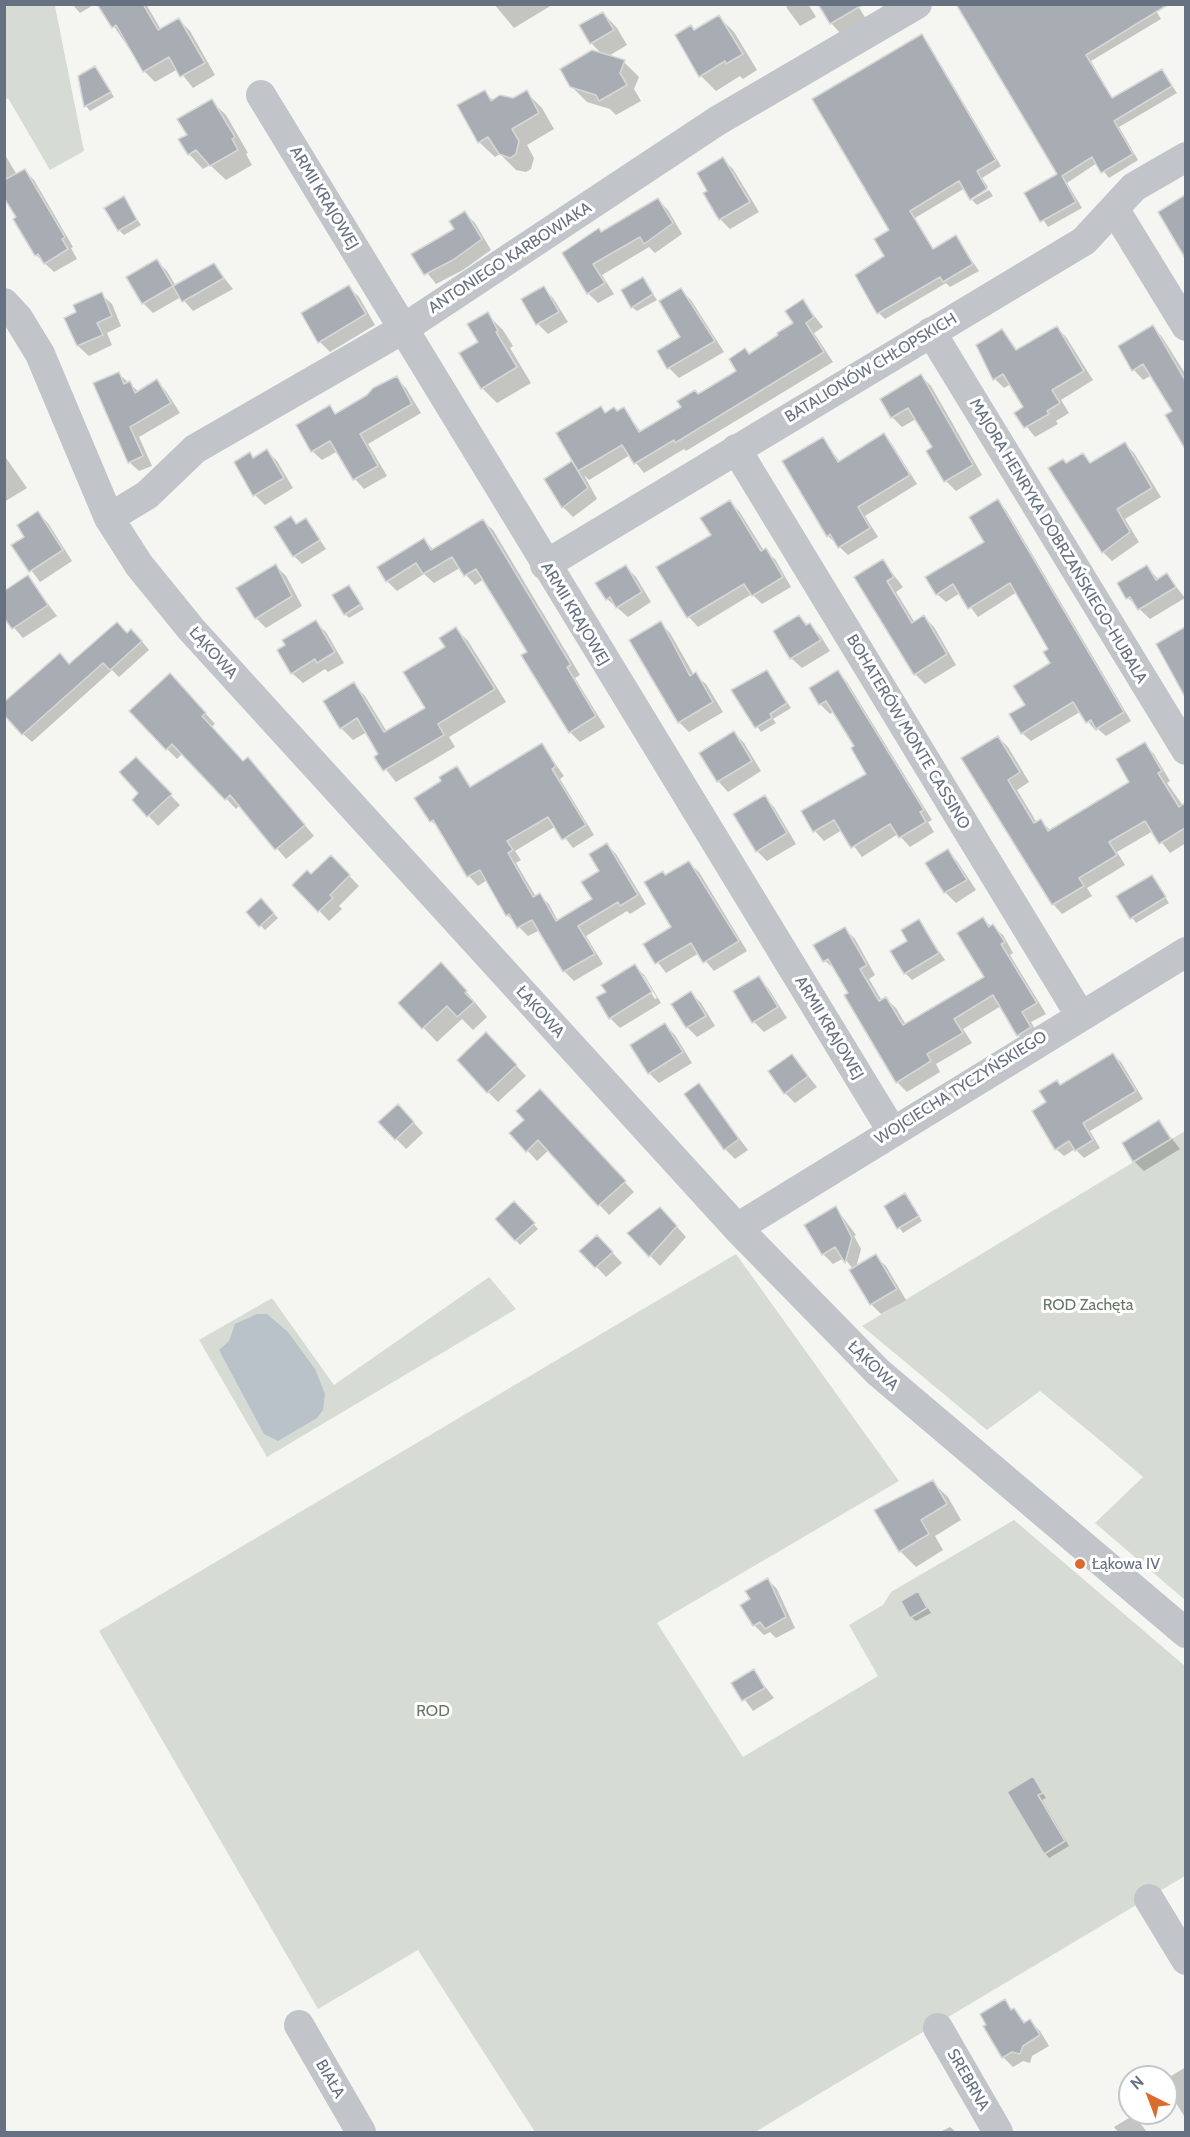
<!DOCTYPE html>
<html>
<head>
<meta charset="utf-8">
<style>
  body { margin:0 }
  #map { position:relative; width:1190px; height:2137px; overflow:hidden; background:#f5f6f2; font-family:Cabin,sans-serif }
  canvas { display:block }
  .frame { position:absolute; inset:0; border:6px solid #667282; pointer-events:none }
  .north { position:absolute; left:1118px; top:2065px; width:60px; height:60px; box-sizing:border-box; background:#fff; border:2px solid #c2c7cd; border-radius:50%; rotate:318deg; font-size:16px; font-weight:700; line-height:24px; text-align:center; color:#667282 }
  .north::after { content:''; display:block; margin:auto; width:21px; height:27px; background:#da6d2e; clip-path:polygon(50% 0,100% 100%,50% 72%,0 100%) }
</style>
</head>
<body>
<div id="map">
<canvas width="1190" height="2137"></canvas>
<div class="frame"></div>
<div class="north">N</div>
</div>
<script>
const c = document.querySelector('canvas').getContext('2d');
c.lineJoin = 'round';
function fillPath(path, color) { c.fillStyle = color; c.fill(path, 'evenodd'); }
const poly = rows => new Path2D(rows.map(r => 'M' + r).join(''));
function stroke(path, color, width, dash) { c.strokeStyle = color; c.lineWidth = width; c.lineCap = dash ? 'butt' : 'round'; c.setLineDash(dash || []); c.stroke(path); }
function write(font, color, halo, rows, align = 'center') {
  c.font = font + ' Cabin,sans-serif'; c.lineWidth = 6; c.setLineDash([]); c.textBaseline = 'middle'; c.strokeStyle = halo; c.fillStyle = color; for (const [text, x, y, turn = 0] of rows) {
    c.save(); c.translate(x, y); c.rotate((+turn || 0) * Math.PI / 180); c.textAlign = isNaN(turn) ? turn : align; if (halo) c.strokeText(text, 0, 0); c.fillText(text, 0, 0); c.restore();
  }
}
fillPath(poly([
  [5,4,55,6,84,151,50,170,8,98,5,100],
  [1185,1131,1185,1600,1095,1523,1143,1477,1096,1437,1040,1391,987,1430,862,1326],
  [736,1254,899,1481,657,1623,743,1757,878,1676,849,1625,883,1605,891,1592,1014,1520,1185,1666,1185,1876,755,2132,535,2132,418,1950,318,2009,99,1631],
  [489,1277,516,1309,267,1457,199,1340,272,1298,334,1385]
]), '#d6dcd4');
fillPath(poly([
  [257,1314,267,1314,288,1332,315,1369,325,1394,323,1410,317,1418,278,1441,264,1434,219,1350,229,1341,235,1324]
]), '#b9c2c8');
fillPath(poly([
  [72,4,95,4,80,13],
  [99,4,146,4,161,30,179,20,190,31,215,75,193,88,178,69,155,82,144,71],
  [494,4,551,4,552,5,514,28],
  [791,4,808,4,816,17,800,26,786,7],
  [857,4,866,19,841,34,831,23],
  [1152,4,1161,19,1091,61,1113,99,1162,71,1177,93,1119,127,1138,160,1109,178,1097,163,1067,183,1082,208,1048,227,1026,193,1059,175,961,10],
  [603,13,617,28,627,45,607,57,624,62,639,77,634,89,641,101,616,115,610,109,587,102,571,86,603,55,591,43,581,26],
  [719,17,734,32,757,70,743,79,740,76,716,91,701,76,695,32],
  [922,36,928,43,1001,166,982,178,988,187,971,197,965,188,915,218,934,250,956,237,979,271,950,287,946,283,885,319,879,313],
  [95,68,114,97,90,111,86,106,79,77],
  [484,92,494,101,513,100,526,92,542,108,554,129,527,145,534,158,531,169,526,172,516,170,500,154,495,157,479,142],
  [211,101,226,115,248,153,246,154,252,165,226,180,210,165,203,169,189,154,189,135],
  [4,153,17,175,25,171,34,180,73,247,71,248,77,259,54,272,36,255,4,196],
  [723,159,733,169,759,212,730,229,720,219,709,191],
  [989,190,993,196,977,205,972,200],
  [1186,197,1186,250,1160,212],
  [123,198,141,225,124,235,119,230],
  [658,200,668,210,682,234,655,253,649,247,602,275,614,294,598,303,588,293,564,254],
  [465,213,475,223,491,250,463,270,436,284,413,255,456,230],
  [157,261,167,271,176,286,214,265,233,289,193,311,181,297,153,313,143,303,128,277],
  [643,279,657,300,637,311,632,307],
  [349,287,359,297,375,325,330,352,320,342],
  [543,288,553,298,568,322,548,334,538,324],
  [680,289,691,300,724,352,679,378,669,368,682,338],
  [101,294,112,304,121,326,107,333,112,345,89,356,78,346,66,318,78,313],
  [803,301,823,327,814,333,833,362,686,451,684,449,644,473,630,455,589,480,584,475,597,499,573,517,563,507,546,479,571,463,578,470,600,408,606,414,624,409,641,432,738,371,750,355,795,324],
  [487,314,503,330,513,346,510,348,531,383,497,403,482,388,480,342],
  [1153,327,1162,337,1186,375,1186,441,1177,432,1174,412,1152,375,1143,380,1134,370],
  [1057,328,1066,337,1093,380,1061,400,1069,413,1056,421,1058,424,1035,437,1016,413,1026,407,1011,384,1004,388,995,379,1002,330,1018,351],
  [119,374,139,392,157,381,166,391,180,413,139,437,152,466,139,471,129,462],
  [921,376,931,386,982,475,956,491,946,481,934,447,916,419,902,427,892,417],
  [396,378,406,388,421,413,368,444,387,476,364,489,355,479,338,451,322,460,312,451,330,407,337,415],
  [884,435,892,444,917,484,865,516,878,537,848,555,828,536,823,439,840,462],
  [1125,444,1134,453,1161,497,1125,519,1139,542,1112,561,1103,552,1066,465,1083,455,1092,464],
  [267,451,277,461,293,488,265,505,255,495,249,454,254,459],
  [4,455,27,488,4,502],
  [997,501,1006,510,1131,721,1106,736,1098,729,1096,731,1080,712,1031,741,1022,733,1027,705,1052,664,1050,649,1017,592,978,617,960,593,946,602,937,594,986,542],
  [729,502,739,511,764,551,775,559,791,587,762,604,752,594,698,627,689,617,658,567,713,536],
  [38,513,48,523,72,561,40,582,13,545,26,537],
  [291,518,297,525,306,519,326,549,302,564,294,556],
  [483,521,493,530,580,675,575,678,605,727,580,742,570,732,529,652,484,579,475,585,460,568,434,583,424,574,397,591,387,581,424,540,434,550],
  [883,561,903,587,896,592,915,623,924,617,934,627,956,665,925,684,915,674,856,577],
  [276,566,286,576,302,606,266,628,256,618],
  [625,566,636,577,651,602,628,617,607,599],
  [1147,567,1159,580,1167,575,1185,598,1150,619,1128,598],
  [28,577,57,616,23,638,4,616],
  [348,586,364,609,349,618,345,614],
  [799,617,820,635,830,651,802,668,791,658,775,632],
  [315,622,326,632,344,663,328,672,325,669,303,683,292,673],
  [660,623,670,633,694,675,706,684,723,712,689,732,679,722],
  [456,629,468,641,506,702,449,737,455,747,396,782,376,757,381,755,367,732,353,740,341,728,353,684,365,696,387,732,427,708,447,647],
  [1185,629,1186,688,1177,680,1158,645],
  [127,634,140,639,149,650,119,677,112,670,32,742,23,734,70,665],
  [767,672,791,708,773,719,776,723,761,732,733,691],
  [837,672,847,682,932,820,928,822,934,832,910,847,898,834,862,857,842,830,824,841,815,831,803,811,868,775,856,747,834,711,830,714,820,704],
  [180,685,215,724,211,727,243,762,258,769,314,836,286,859,240,805,236,809,183,753,177,759,167,749],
  [734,733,744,743,761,771,728,792,718,781,701,753],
  [998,737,1008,747,1029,782,1017,790,1037,823,1041,821,1051,831,1131,782,1144,744,1154,754,1170,781,1167,783,1186,810,1186,843,1170,853,1153,831,1117,852,1125,865,1087,888,1092,896,1062,914,1053,904,963,758],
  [542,745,564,776,560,779,594,835,573,848,556,826,515,851,521,860,516,863,536,897,539,895,549,904,558,921,594,899,607,845,616,854,646,904,630,914,627,911,586,936,603,964,574,981,564,971,540,930,528,936,507,915,487,880,478,886,469,876,441,830,431,821,443,782,457,768,472,788],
  [135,759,180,805,158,826,134,800,141,794],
  [764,797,774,807,796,844,767,861,757,851],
  [947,851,957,861,976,890,956,903,946,893,927,863],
  [331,857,359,886,339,906,342,909,329,921,294,885,311,876],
  [689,863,699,872,747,951,714,971,699,953,666,973,645,945,673,928,666,876],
  [1152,877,1169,903,1136,923,1118,897],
  [261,900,278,918,265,930,248,912],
  [982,919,1003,935,1013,953,1010,955,1046,1014,1031,1022,1039,1037,1028,1044,1018,1035,1001,1006,963,1029,972,1043,936,1064,940,1072,907,1092,897,1082,846,996,850,993,836,970,825,961,815,945,845,929,855,939,875,975,869,979,882,1001,886,999,896,1008,906,1025,986,977],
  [919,921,945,960,912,980,905,973,909,941],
  [635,966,645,976,661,1003,620,1028,610,1018,608,992],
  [640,976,644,976,657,998,655,999],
  [455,978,487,1017,473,1030,462,1019,437,1042,400,1003],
  [758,978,768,988,787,1018,764,1032,754,1022,735,992],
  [691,993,701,1003,715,1026,697,1037,687,1027],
  [665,1025,675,1035,692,1063,659,1083,649,1073],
  [496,1044,526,1076,498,1102,488,1092],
  [1113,1055,1121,1062,1143,1099,1090,1131,1100,1148,1084,1158,1075,1149,1064,1156,1056,1149,1048,1103,1061,1086],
  [792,1056,817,1087,795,1103,785,1093],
  [699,1085,748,1150,735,1159,725,1149],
  [550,1101,634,1192,609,1215,549,1150,537,1161,527,1150],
  [408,1116,423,1133,406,1149,380,1122],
  [1159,1122,1180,1149,1144,1171,1134,1161],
  [905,1195,922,1221,903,1233,886,1207],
  [514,1203,538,1229,520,1245,497,1219],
  [836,1208,856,1235,854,1236,861,1249,856,1268,875,1256,886,1266,906,1300,881,1314,871,1304,853,1269,844,1258,833,1264,823,1254,806,1226],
  [670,1219,686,1237,660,1266,629,1233],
  [607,1247,622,1263,606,1277,582,1251],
  [932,1482,948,1497,961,1520,935,1536,943,1550,916,1567,900,1551,876,1511],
  [767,1579,777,1589,795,1628,776,1638,770,1632,764,1635,754,1625,752,1600],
  [918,1593,931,1613,916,1621,911,1617],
  [753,1671,774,1698,753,1711,733,1683],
  [1033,1778,1046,1798,1042,1800,1069,1846,1049,1858,1045,1853],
  [1004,2001,1026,2023,1030,2021,1040,2031,1049,2046,1032,2056,1030,2063,1023,2061,1013,2067,1003,2057],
  [1186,2067,1186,2119,1166,2087,1166,2079],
  [1134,2115,1147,2132,1118,2132,1114,2127],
  [950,2127,956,2132,940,2132]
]), '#0003');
const building = poly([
  [97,4,143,4,158,30,179,18,205,63,180,77,169,57,143,72,116,25,112,28,97,4],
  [818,4,864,4,830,24,818,4],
  [956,4,1169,4,1086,55,1112,98,1162,69,1172,86,1114,121,1133,154,1101,173,1092,157,1062,176,1076,202,1040,222,1024,193,1057,174,956,4],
  [603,12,614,30,590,44,579,25,603,12],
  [719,15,743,54,726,64,725,61,699,77,675,35,691,25,694,30,719,15],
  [922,34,996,160,977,171,987,189,970,200,959,181,910,211,933,249,956,235,973,264,943,282,940,277,877,314,855,275,884,256,874,239,889,230,812,99,922,34],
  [592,50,625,60,620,73,627,85,599,101,596,95,570,87,560,69,592,50],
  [95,66,111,92,84,107,78,76,95,66],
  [485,90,491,101,500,95,513,98,527,90,539,113,512,129,519,141,516,154,510,158,499,154,488,137,478,143,457,105,485,90],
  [212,99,235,137,232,139,238,150,210,166,196,150,188,155,178,139,187,135,177,119,212,99],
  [723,157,750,202,719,220,703,193,707,191,697,173,723,157],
  [25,169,65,237,62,239,68,249,44,264,38,254,35,256,13,219,16,217,4,198,4,180,25,169],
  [1185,195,1185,258,1158,212,1185,195],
  [124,196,137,220,118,231,104,208,124,196],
  [658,198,673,223,644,244,640,237,593,264,605,283,587,294,562,253,599,228,601,232,658,198],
  [465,211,482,239,453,260,424,275,411,254,454,229,449,221,465,211],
  [157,259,173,286,142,304,126,277,157,259],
  [214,263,224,278,182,302,173,286,214,263],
  [643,277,653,294,631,308,621,290,643,277],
  [349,285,366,314,318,343,301,313,349,285],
  [544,286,559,312,536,325,521,299,544,286],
  [681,288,715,341,667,369,657,351,680,337,659,301,681,288],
  [102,292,112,316,97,323,103,335,77,346,64,318,76,312,73,305,102,292],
  [803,299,814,317,806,323,824,352,675,443,674,440,634,464,622,445,578,471,556,433,601,406,605,413,614,407,617,411,624,407,639,432,681,407,677,401,695,390,698,394,736,371,729,359,745,348,749,354,778,335,777,333,793,323,785,311,803,299],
  [488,312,498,331,496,332,517,367,481,389,459,353,478,342,467,324,488,312],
  [1153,325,1185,380,1185,449,1165,415,1172,411,1143,364,1132,371,1118,346,1153,325],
  [1057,326,1084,371,1052,390,1060,403,1047,411,1049,414,1024,428,1014,413,1023,407,1003,374,993,380,976,345,1002,329,1016,350,1057,326],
  [119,372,124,384,130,381,135,393,157,379,171,403,130,427,143,456,128,463,93,383,119,372],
  [921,374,973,465,944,482,926,451,932,447,908,408,891,418,880,399,921,374],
  [397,376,412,404,360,434,378,466,353,480,330,441,311,452,296,425,330,405,335,414,367,395,373,388,397,376],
  [884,433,910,475,858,507,870,528,838,548,830,534,827,537,782,461,823,437,838,462,884,433],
  [1125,442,1152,488,1117,509,1130,532,1102,553,1048,468,1063,459,1066,463,1083,453,1090,463,1125,442],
  [267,449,284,478,253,496,234,462,250,452,253,458,267,449],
  [572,461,588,488,562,508,544,479,572,461],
  [998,499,1124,712,1096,729,1091,720,1086,723,1073,702,1021,734,1009,714,1025,705,1013,686,1050,663,1043,652,1048,649,1010,583,968,609,953,584,936,595,925,577,984,542,969,517,998,499],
  [730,500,761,551,766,548,783,577,752,596,744,584,687,618,656,567,711,535,700,518,730,500],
  [38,511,63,550,29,572,11,545,24,537,17,525,38,511],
  [291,516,296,524,306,518,320,540,293,557,274,527,291,516],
  [483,519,571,665,567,667,596,716,569,733,521,655,527,652,476,569,464,576,452,557,423,574,416,563,386,582,377,567,424,538,431,550,483,519],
  [883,559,894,577,887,581,912,623,924,615,947,654,914,675,854,577,883,559],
  [276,564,292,596,255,619,236,588,276,564],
  [626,565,642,592,616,608,610,597,606,600,595,583,626,565],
  [1147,565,1156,580,1167,573,1176,587,1138,610,1130,597,1126,599,1117,583,1147,565],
  [28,575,48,605,12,629,4,618,4,591,28,575],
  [349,585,361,604,344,615,332,595,349,585],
  [799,615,806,625,810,623,821,640,790,659,773,631,799,615],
  [316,620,335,652,317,663,315,659,291,674,277,650,285,645,282,640,316,620],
  [661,621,690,676,696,672,713,702,678,723,629,640,661,621],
  [117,622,127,633,131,629,142,641,110,670,103,663,22,735,4,715,4,702,60,653,69,664,117,622],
  [456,627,495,689,438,724,444,735,383,771,374,757,378,754,357,718,340,729,323,701,354,682,384,732,425,708,403,672,445,647,439,638,456,627],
  [1185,627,1185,697,1156,644,1185,627],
  [767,670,787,703,770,714,772,718,755,728,731,690,767,670],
  [838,670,924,810,920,812,926,822,899,838,890,824,851,848,834,820,813,832,801,811,866,774,851,748,854,746,826,701,819,705,809,688,838,670],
  [170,673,206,713,202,716,243,761,248,757,305,825,275,850,230,795,225,800,172,744,166,750,129,711,170,673],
  [734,731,752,761,717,782,699,753,734,731],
  [998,736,1020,772,1008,780,1034,823,1041,819,1048,831,1129,782,1116,759,1145,742,1162,771,1158,773,1179,807,1185,803,1185,828,1159,844,1145,821,1109,842,1117,855,1079,878,1084,886,1052,905,961,758,998,736],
  [542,743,556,766,552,769,586,825,562,840,548,817,507,841,513,850,508,853,533,897,540,893,556,921,592,899,581,882,599,871,589,854,607,843,638,895,620,906,618,902,578,926,595,954,563,972,532,920,517,928,509,914,506,916,480,870,467,877,433,820,430,822,414,798,441,781,439,777,457,766,470,787,542,743],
  [136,757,172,794,147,817,132,800,138,793,119,772,136,757],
  [765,795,787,833,756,852,733,814,765,795],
  [948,849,967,880,944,893,925,863,948,849],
  [331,855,350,875,330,895,333,898,318,912,292,885,307,870,311,874,331,855],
  [689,861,739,941,703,963,691,943,655,964,643,944,671,927,644,882,663,871,665,875,689,861],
  [1152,875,1166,897,1130,919,1116,896,1152,875],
  [261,898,274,913,259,927,246,912,261,898],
  [983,917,989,927,993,924,1005,942,1001,944,1037,1003,1022,1012,1031,1027,1017,1036,993,995,954,1019,963,1033,927,1054,931,1061,896,1083,844,995,848,993,828,959,823,962,813,945,845,927,867,965,860,969,879,1001,886,997,903,1025,984,977,957,933,983,917],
  [919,919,939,953,904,974,890,951,907,941,901,930,919,919],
  [441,962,467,991,465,993,474,1002,457,1017,447,1006,422,1029,398,1003,441,962],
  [635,964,652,992,609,1019,596,997,606,992,601,985,635,964],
  [759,976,778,1007,752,1023,733,991,759,976],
  [691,991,706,1016,686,1028,671,1004,691,991],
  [665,1023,683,1052,648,1074,630,1045,665,1023],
  [486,1032,517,1065,487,1093,457,1060,486,1032],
  [1113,1053,1136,1091,1083,1123,1093,1140,1075,1151,1069,1141,1055,1150,1032,1111,1046,1102,1039,1091,1057,1080,1060,1085,1113,1053],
  [792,1054,808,1076,784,1094,768,1071,792,1054],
  [699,1083,739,1139,724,1150,684,1094,699,1083],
  [540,1089,626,1181,598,1206,538,1140,526,1152,509,1133,524,1120,516,1111,540,1089],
  [398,1104,414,1122,395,1140,378,1122,398,1104],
  [1159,1120,1171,1139,1133,1162,1122,1143,1159,1120],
  [905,1193,919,1216,897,1229,884,1206,905,1193],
  [514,1201,535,1223,515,1241,495,1219,514,1201],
  [836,1206,852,1238,845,1263,835,1247,822,1255,804,1225,836,1206],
  [660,1207,677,1226,649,1257,627,1233,660,1207],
  [597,1235,613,1252,595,1268,579,1251,597,1235],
  [876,1254,897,1289,870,1305,849,1270,876,1254],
  [933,1480,947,1504,921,1520,929,1534,899,1552,874,1510,933,1480],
  [768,1578,786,1617,765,1629,760,1622,753,1626,740,1605,750,1599,745,1591,768,1578],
  [918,1591,927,1608,910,1618,901,1601,918,1591],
  [754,1669,765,1688,742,1701,731,1683,754,1669],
  [1033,1776,1043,1793,1038,1795,1065,1841,1044,1854,1007,1792,1033,1776],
  [1005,1999,1011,2010,1014,2008,1024,2023,1030,2019,1040,2035,1023,2046,1020,2054,1012,2052,1002,2058,983,2026,986,2025,980,2014,1005,1999]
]);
fillPath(building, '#a8adb4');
stroke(building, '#d7d7d5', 1.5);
stroke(poly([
  [261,95,892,1131],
  [1115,210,1186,326],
  [4,303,18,318,40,354,109,518,139,565,191,629,737,1228,878,1372,1186,1633],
  [931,332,1186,750],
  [736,449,1080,1015],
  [109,518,147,495,195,449,403,329,717,121,917,4],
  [545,565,1084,241,1134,187,1186,157],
  [737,1228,1186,952],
  [1149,1899,1186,1960],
  [299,2025,361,2132],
  [938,2028,998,2132]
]), '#c1c4c8', 30);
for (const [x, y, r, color] of [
  [1080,1564,6,"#da6d2e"]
]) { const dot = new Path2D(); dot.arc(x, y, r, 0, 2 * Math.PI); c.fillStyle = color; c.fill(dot); stroke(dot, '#fff', 2); }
write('16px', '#667282', '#fff', [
  ["ARMII KRAJOWEJ",324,198,59],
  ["ANTONIEGO KARBOWIAKA",510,258,-33],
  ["BATALIONÓW CHŁOPSKICH",871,368,-31],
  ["MAJORA HENRYKA DOBRZAŃSKIEGO-HUBALA",1058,541,59],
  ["ARMII KRAJOWEJ",575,614,59],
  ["ŁĄKOWA",213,653,48],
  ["BOHATERÓW MONTE CASSINO",908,732,59],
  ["ŁĄKOWA",540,1012,48],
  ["ARMII KRAJOWEJ",829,1028,59],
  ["WOJCIECHA TYCZYŃSKIEGO",961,1088,-32],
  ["ŁĄKOWA",873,1366,44],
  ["BIAŁA",330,2079,60],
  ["SREBRNA",968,2080,60]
]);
write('16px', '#667965', '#fff', [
  ["ROD Zachęta",1088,1305],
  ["ROD",433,1711]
]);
write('16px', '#667282', '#fff', [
  ["Łąkowa IV",1092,1564]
], 'left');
</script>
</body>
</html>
